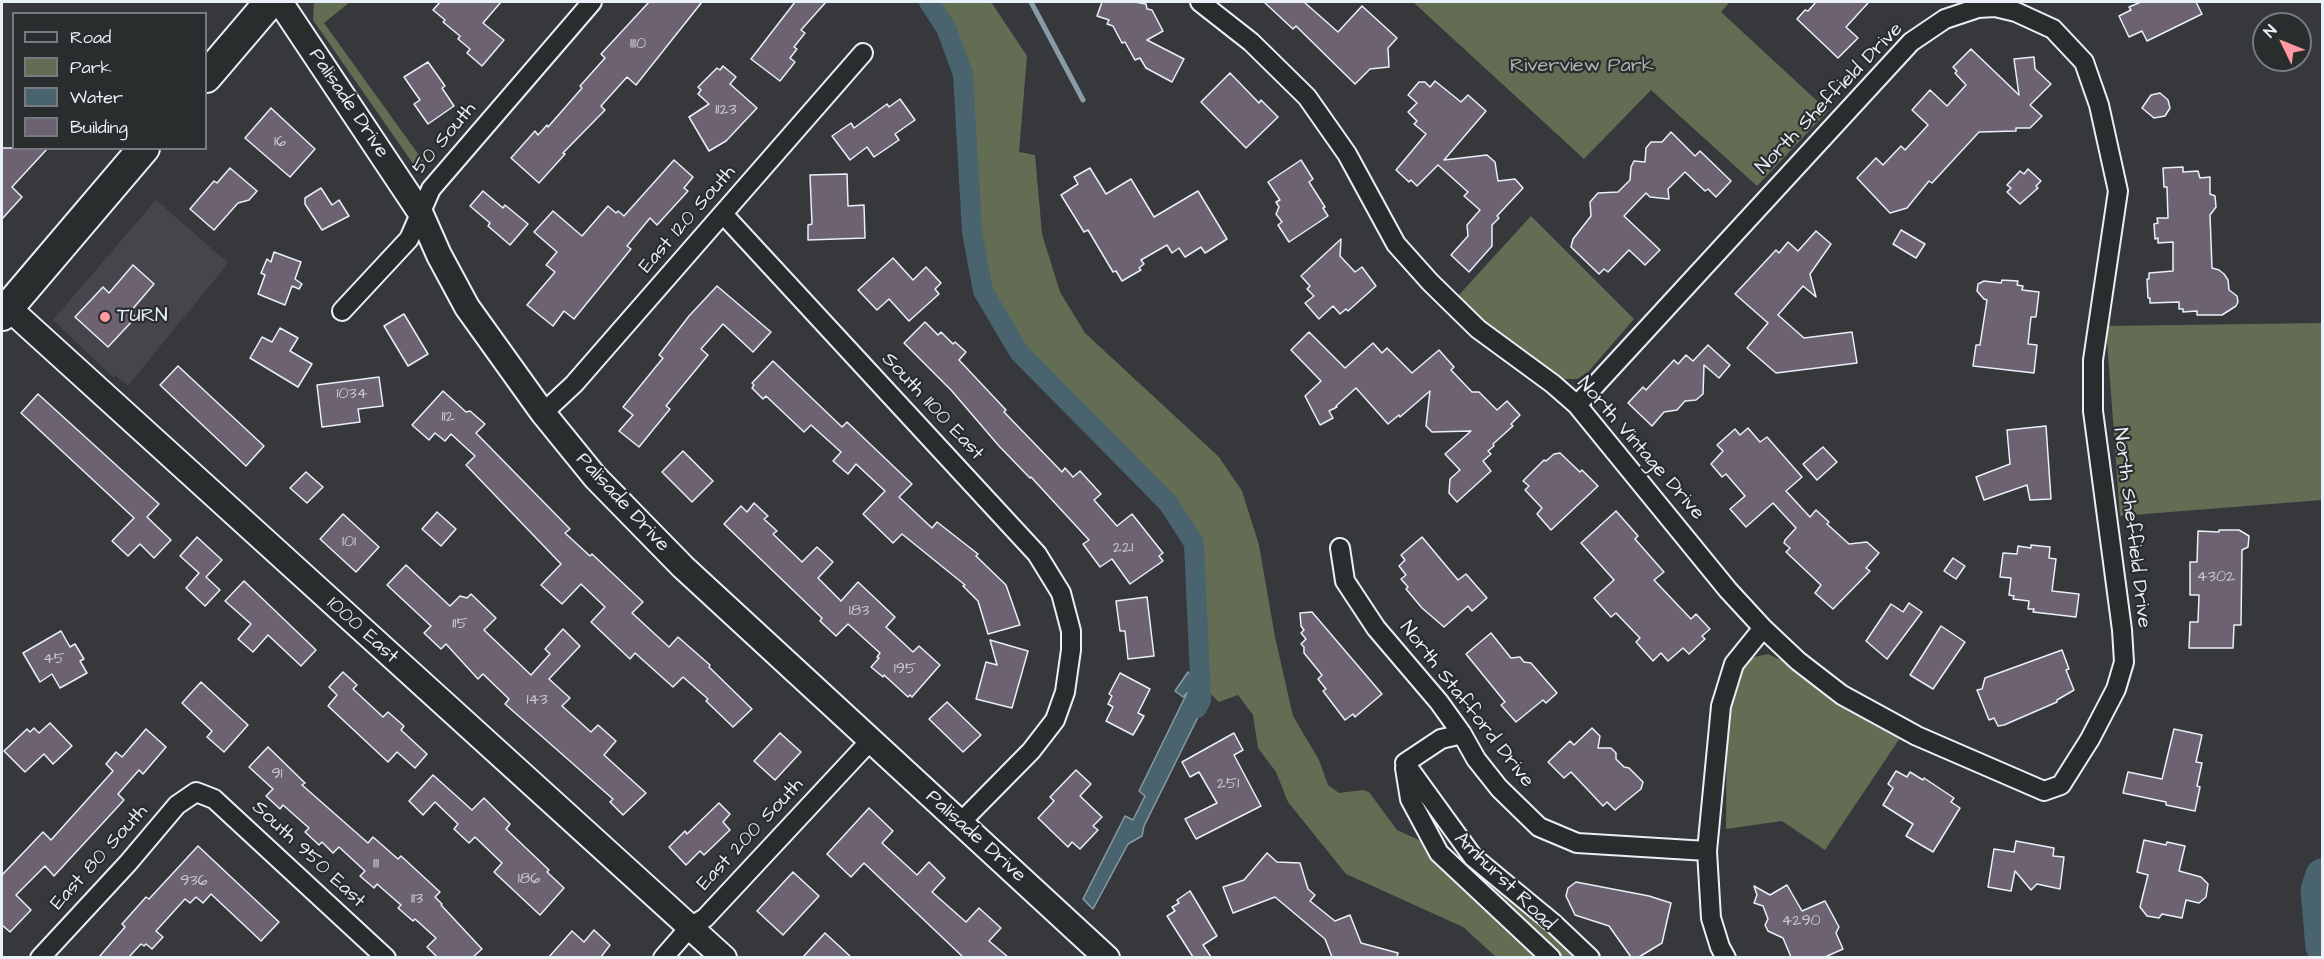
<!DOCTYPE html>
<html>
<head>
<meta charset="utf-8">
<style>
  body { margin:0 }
  #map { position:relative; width:2324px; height:959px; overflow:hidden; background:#37383c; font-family:"Architects Daughter",sans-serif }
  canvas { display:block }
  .frame { position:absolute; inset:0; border:3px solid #e8f1f8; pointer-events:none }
  .legend { position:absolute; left:12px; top:12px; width:195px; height:138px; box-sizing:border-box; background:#2a2d2e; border:2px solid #767b7f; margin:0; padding:8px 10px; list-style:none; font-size:18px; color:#e8f1f8 }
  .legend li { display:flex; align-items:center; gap:12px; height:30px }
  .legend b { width:30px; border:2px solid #767b7f }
  .north { position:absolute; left:2252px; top:12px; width:60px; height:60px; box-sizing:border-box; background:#2a2d2e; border:2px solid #767b7f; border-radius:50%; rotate:313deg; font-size:16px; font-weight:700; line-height:24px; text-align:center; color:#e8f1f8 }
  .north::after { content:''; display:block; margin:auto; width:21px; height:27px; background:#ff9aa2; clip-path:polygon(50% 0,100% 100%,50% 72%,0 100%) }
</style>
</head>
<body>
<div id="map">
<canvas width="2324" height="959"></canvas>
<div class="frame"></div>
<ul class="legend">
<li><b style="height:8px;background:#2a2d2e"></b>Road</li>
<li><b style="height:16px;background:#626d53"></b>Park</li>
<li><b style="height:16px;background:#49646e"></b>Water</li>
<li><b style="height:16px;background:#6d6272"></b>Building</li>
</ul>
<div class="north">N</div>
</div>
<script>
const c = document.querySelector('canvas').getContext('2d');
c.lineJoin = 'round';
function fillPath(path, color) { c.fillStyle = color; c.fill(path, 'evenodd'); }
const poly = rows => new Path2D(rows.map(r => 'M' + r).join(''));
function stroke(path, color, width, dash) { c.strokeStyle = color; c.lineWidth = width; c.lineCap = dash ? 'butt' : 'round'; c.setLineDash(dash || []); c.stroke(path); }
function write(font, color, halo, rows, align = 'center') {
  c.font = font + ' "Architects Daughter",sans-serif'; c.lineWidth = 4.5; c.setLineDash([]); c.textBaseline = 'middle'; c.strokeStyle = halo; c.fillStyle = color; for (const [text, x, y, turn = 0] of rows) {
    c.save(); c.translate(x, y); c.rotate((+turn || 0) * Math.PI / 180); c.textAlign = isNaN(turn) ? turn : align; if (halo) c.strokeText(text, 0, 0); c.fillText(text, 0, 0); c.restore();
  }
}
fillPath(poly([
  [156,200,228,263,128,386,115,375,114,378,53,320]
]), '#47454c');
fillPath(poly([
  [314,2,350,2,324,23,426,165,424,169,416,168,313,20],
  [933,2,991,2,1027,56,1019,152,1035,155,1042,234,1060,292,1085,333,1219,457,1242,491,1259,545,1275,637,1293,716,1319,760,1328,785,1339,793,1363,790,1369,792,1397,830,1481,868,1580,957,1496,957,1463,927,1346,874,1288,802,1276,772,1258,748,1253,715,1238,695,1219,702,1206,690,1200,559,1184,517,1024,350,991,294,980,253,968,71],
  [1413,2,1730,2,1721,12,1828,111,1757,186,1651,90,1584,159],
  [1531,216,1634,319,1588,372,1577,379,1564,379,1554,376,1474,314,1458,296],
  [2322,323,2322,500,2120,516,2106,326],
  [1768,654,1787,663,1836,699,1900,738,1825,850,1782,821,1726,829,1727,702,1744,664,1754,657]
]), '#626d53');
const water = poly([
  [1188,672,1206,690,1202,709,1144,826,1142,836,1128,844,1093,909,1083,899,1125,816,1133,820,1145,796,1139,791,1187,693,1183,697,1175,691,1188,672]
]);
fillPath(water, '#49646e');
stroke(water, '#899ca5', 1.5);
stroke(poly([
  [1031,2,1083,100]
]), '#899ca5', 5);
stroke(poly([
  [929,2,946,28,963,74,972,232,983,291,1019,352,1168,503,1194,543,1201,700,1197,708]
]), '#49646e', 20);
stroke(poly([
  [2322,875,2317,890,2322,947]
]), '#49646e', 33);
const building = poly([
  [440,2,501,2,483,23,504,40,482,66,467,53,470,49,458,39,460,36,443,22,445,20,433,10,440,2],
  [649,2,702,2,636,85,627,77,601,106,605,110,563,153,565,154,539,183,511,158,535,131,538,135,547,125,548,127,582,88,580,86,605,58,601,54,649,2],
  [795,2,826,2,801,30,805,33,794,47,797,49,790,58,795,62,780,81,751,59,795,2],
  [1102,2,1135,2,1146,4,1147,9,1152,10,1163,31,1147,40,1184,59,1172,82,1146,68,1140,58,1135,60,1125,42,1122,43,1113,26,1107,24,1109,20,1097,16,1102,2],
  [1264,2,1304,2,1338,32,1362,6,1397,38,1388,48,1389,67,1370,69,1355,84,1296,26,1293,29,1264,2],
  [1816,2,1869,2,1846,27,1858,38,1838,58,1797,19,1805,10,1808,11,1816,2],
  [2141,2,2196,2,2202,14,2147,41,2142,31,2129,37,2119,16,2131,10,2129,7,2141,2],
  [1971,49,2019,95,2014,59,2034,57,2035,69,2051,84,2030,105,2042,116,2030,128,2016,128,2016,131,1979,132,1932,183,1929,181,1907,208,1890,213,1857,178,1876,158,1883,165,1901,146,1905,150,1928,125,1912,110,1930,90,1947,106,1966,85,1955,73,1957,71,1953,67,1971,49],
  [428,62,445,86,442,88,454,106,428,124,414,104,420,100,404,77,428,62],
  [723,66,736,77,730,84,757,108,726,141,709,151,689,117,709,104,698,94,701,90,698,87,717,68,720,70,723,66],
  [1230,73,1259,103,1261,100,1278,117,1246,148,1201,102,1230,73],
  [1435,81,1461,102,1468,95,1486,111,1444,160,1487,155,1495,162,1498,181,1515,179,1523,188,1497,216,1499,218,1492,225,1492,246,1469,272,1451,255,1468,236,1467,225,1480,210,1464,196,1468,192,1438,165,1417,186,1411,180,1409,182,1396,170,1426,134,1414,124,1417,121,1408,112,1417,103,1408,95,1419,82,1425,82,1430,87,1435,81],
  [2160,93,2168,100,2170,108,2165,116,2154,118,2142,108,2151,95,2160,93],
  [900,99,915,120,895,134,899,140,874,157,867,147,850,160,832,136,851,123,854,128,887,104,889,107,900,99],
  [271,108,315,149,290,177,245,138,271,108],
  [1671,132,1695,156,1700,151,1731,181,1716,197,1708,189,1705,191,1685,172,1668,189,1669,199,1650,197,1646,193,1624,216,1660,250,1645,265,1629,250,1608,272,1604,269,1599,274,1571,247,1573,239,1591,216,1590,202,1598,193,1618,192,1630,180,1631,167,1634,161,1645,162,1646,148,1651,142,1662,142,1671,132],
  [2,148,48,148,12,187,22,197,2,219,2,148],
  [674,160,693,177,684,188,688,191,657,225,650,218,627,246,631,249,574,319,564,311,553,326,527,305,555,272,546,265,557,252,534,232,553,211,582,236,608,206,616,213,618,211,624,216,674,160],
  [1301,160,1313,179,1309,182,1325,207,1323,208,1328,216,1289,242,1278,225,1282,222,1276,214,1279,207,1276,202,1280,200,1268,182,1301,160],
  [2183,167,2183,172,2198,171,2200,178,2210,177,2210,194,2215,196,2216,207,2210,215,2212,268,2219,270,2224,274,2228,280,2229,290,2237,296,2238,302,2236,306,2222,315,2197,315,2197,311,2183,312,2183,309,2179,309,2179,302,2150,303,2150,298,2148,298,2147,279,2149,279,2149,273,2173,271,2173,242,2158,243,2158,238,2155,239,2154,224,2158,223,2157,218,2168,218,2167,187,2164,187,2163,168,2183,167],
  [230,168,257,191,249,200,238,203,214,230,190,209,214,181,217,183,230,168],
  [1090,168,1106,194,1131,179,1154,217,1198,191,1227,239,1205,253,1201,247,1185,257,1179,248,1172,253,1167,245,1141,260,1144,264,1139,268,1141,270,1122,281,1116,271,1113,272,1088,230,1084,232,1061,195,1078,184,1074,177,1090,168],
  [2028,169,2041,181,2036,186,2038,188,2020,204,2007,192,2011,188,2007,185,2020,171,2024,174,2028,169],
  [847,174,848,206,864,205,865,238,808,240,808,225,812,224,810,175,847,174],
  [321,188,332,205,339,200,349,216,322,230,305,204,305,198,321,188],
  [483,191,503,208,505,205,528,224,510,245,488,226,490,223,470,206,483,191],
  [1901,230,1925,244,1916,258,1893,244,1901,230],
  [1816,231,1831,244,1810,274,1816,297,1803,286,1778,315,1804,338,1852,332,1857,363,1776,373,1747,348,1768,323,1735,294,1776,250,1779,253,1788,242,1798,251,1816,231],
  [1341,239,1340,256,1355,272,1362,267,1376,286,1348,311,1346,309,1340,314,1333,306,1319,319,1305,303,1314,296,1307,289,1310,286,1301,276,1341,239],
  [274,252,301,262,295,279,302,284,299,289,292,286,285,305,258,294,265,275,261,273,267,259,271,262,274,252],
  [893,258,913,280,926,267,941,283,935,289,939,294,909,321,889,299,877,310,858,290,893,258],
  [133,265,154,284,130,312,136,317,108,347,75,317,103,287,109,293,133,265],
  [2002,280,2018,281,2017,285,2023,286,2022,290,2039,292,2036,317,2031,317,2028,344,2037,345,2034,373,1973,366,1976,345,1980,345,1987,300,1984,299,1977,291,1978,284,1984,281,2001,283,2002,280],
  [717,286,771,332,753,352,723,324,701,349,708,355,666,406,670,409,639,447,619,431,633,415,623,407,663,358,659,355,689,316,717,286],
  [404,314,428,354,408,366,384,326,404,314],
  [925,322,938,335,941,332,953,344,955,342,966,352,959,360,1006,410,1004,412,1062,472,1065,468,1073,477,1080,471,1101,494,1094,500,1117,526,1132,514,1163,553,1159,556,1163,561,1130,584,1112,559,1100,567,1083,544,1089,540,1031,477,1030,478,999,446,951,390,904,343,925,322],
  [280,328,298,338,290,351,312,364,298,387,250,358,262,337,272,342,280,328],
  [1309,332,1345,368,1373,343,1382,353,1387,348,1412,373,1439,350,1454,367,1451,370,1472,392,1479,392,1497,410,1507,401,1520,415,1511,424,1513,426,1493,444,1494,446,1488,451,1491,454,1483,461,1491,471,1457,502,1449,493,1450,479,1460,470,1445,454,1471,431,1432,432,1426,426,1430,391,1400,417,1399,415,1388,424,1356,388,1336,406,1337,407,1329,411,1333,418,1320,425,1305,396,1321,381,1291,350,1309,332],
  [1708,345,1730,365,1719,378,1704,365,1703,394,1696,400,1685,401,1677,410,1664,412,1652,426,1628,403,1643,387,1646,390,1674,360,1678,364,1686,355,1693,361,1708,345],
  [773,361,842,427,847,422,912,484,899,497,932,528,937,522,978,554,976,556,1006,585,1020,625,988,634,978,601,963,586,965,585,902,534,893,543,863,514,885,491,856,464,848,474,833,461,841,452,811,425,804,432,766,396,763,399,752,388,754,385,752,383,773,361],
  [178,366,264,446,246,466,160,385,178,366],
  [379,377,383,406,358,409,360,422,322,427,317,385,379,377],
  [443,391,466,412,470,411,485,424,476,433,570,529,565,533,590,556,592,554,643,602,632,613,669,647,678,637,710,665,709,667,752,709,733,727,706,701,708,699,683,677,673,687,635,653,630,659,591,622,605,607,581,584,562,604,541,585,561,564,466,465,475,456,451,434,445,441,435,433,429,440,412,425,443,391],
  [38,394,159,504,147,517,171,540,154,558,140,544,128,556,112,541,134,518,21,413,38,394],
  [2046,426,2051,499,2030,500,2027,485,1984,500,1976,477,2010,464,2007,430,2046,426],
  [1748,428,1760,442,1767,437,1802,477,1786,491,1810,517,1816,510,1829,522,1827,524,1849,544,1867,542,1879,553,1866,568,1870,571,1833,609,1815,593,1821,585,1786,552,1790,548,1784,543,1785,540,1796,528,1773,503,1746,527,1730,509,1745,496,1726,474,1722,477,1711,464,1723,451,1717,445,1735,429,1740,435,1748,428],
  [1823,447,1837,462,1817,480,1803,464,1823,447],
  [683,451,713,481,692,502,662,472,683,451],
  [1560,453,1580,472,1582,470,1598,486,1551,530,1537,514,1542,508,1525,490,1529,486,1523,481,1544,460,1546,461,1554,454,1560,453],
  [306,472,323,487,307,503,290,488,306,472],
  [754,503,768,516,764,519,777,531,773,534,802,562,817,547,833,562,818,578,841,601,858,582,895,617,886,627,913,652,919,646,940,665,912,697,910,695,908,697,884,675,883,677,871,667,879,658,877,657,880,653,848,624,836,636,820,621,822,618,724,524,741,506,747,512,754,503],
  [1616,511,1638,536,1635,539,1664,572,1654,580,1691,619,1696,614,1710,629,1702,636,1705,639,1689,654,1683,648,1668,661,1661,653,1653,661,1636,642,1640,638,1616,613,1611,617,1594,598,1614,580,1581,543,1616,511],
  [437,512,456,529,441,546,422,529,437,512],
  [343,514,379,547,356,572,320,539,343,514],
  [2219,530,2239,530,2249,536,2248,547,2242,550,2241,625,2234,625,2233,648,2189,648,2190,622,2198,622,2199,595,2190,595,2190,562,2197,562,2198,531,2219,532,2219,530],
  [197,537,222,560,206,577,220,590,205,606,186,588,199,573,180,556,197,537],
  [1422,537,1458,580,1466,574,1487,598,1472,611,1468,606,1444,627,1422,608,1406,589,1408,587,1401,579,1406,575,1399,566,1405,560,1401,555,1422,537],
  [2031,545,2050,547,2049,558,2056,559,2052,591,2079,594,2076,617,2033,612,2034,609,2028,609,2029,601,2013,599,2014,596,2009,595,2011,578,2000,577,2003,553,2017,554,2018,546,2031,548,2031,545],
  [1953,558,1965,566,1956,579,1944,571,1953,558],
  [406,565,450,606,460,596,467,598,471,594,496,618,484,630,531,675,550,654,545,649,563,629,580,646,549,679,570,698,562,706,591,732,598,725,616,741,604,755,646,793,623,815,610,802,613,799,505,704,509,699,483,674,478,679,446,644,441,649,424,633,431,626,387,585,406,565],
  [244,581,316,650,301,666,268,635,253,652,238,639,251,624,225,601,244,581],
  [1147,597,1154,656,1128,659,1125,631,1120,631,1116,601,1147,597],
  [1909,603,1922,612,1887,659,1866,641,1891,604,1903,612,1909,603],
  [1312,612,1382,694,1355,717,1353,714,1345,720,1323,691,1326,689,1318,679,1322,675,1304,653,1304,647,1301,644,1306,639,1301,633,1304,630,1301,626,1300,613,1312,612],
  [1941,626,1965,642,1933,689,1910,675,1941,626],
  [61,631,70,647,75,644,84,659,80,661,87,673,60,688,52,674,40,682,23,653,61,631],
  [1491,633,1511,658,1520,657,1524,662,1531,663,1557,693,1546,703,1543,700,1516,722,1501,705,1505,702,1466,654,1491,633],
  [990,640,1028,651,1012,708,976,699,986,662,997,665,990,640],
  [2062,650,2069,669,2066,670,2074,690,2057,700,2057,702,2004,725,1998,726,1994,718,1989,720,1977,690,1982,689,1985,678,2062,650],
  [343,672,357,685,353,689,383,717,388,712,404,726,401,730,427,754,415,768,397,752,388,762,328,706,337,695,329,687,343,672],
  [1120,673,1150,689,1138,713,1144,716,1133,735,1106,721,1113,707,1108,704,1112,696,1109,694,1120,673],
  [201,682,248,725,224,752,207,737,212,731,182,703,201,682],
  [947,702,981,735,963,752,929,719,947,702],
  [50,723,72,746,53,764,44,754,25,772,4,751,27,729,30,732,34,728,39,733,50,723],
  [1592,728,1600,736,1598,748,1611,748,1616,753,1616,759,1624,767,1629,768,1643,782,1641,789,1615,810,1607,802,1603,806,1571,772,1564,778,1548,762,1570,741,1574,745,1592,728],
  [146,729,166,747,143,774,139,770,118,794,124,800,54,876,45,866,16,895,31,910,10,932,2,925,2,875,43,832,51,840,113,771,106,764,116,752,122,757,146,729],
  [2174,729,2202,735,2196,762,2202,763,2197,786,2200,787,2195,811,2166,805,2166,802,2123,793,2128,772,2162,779,2174,729],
  [780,733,801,752,775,780,754,761,780,733],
  [1234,733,1243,750,1234,755,1261,806,1196,839,1185,819,1217,803,1199,772,1190,777,1182,762,1234,733],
  [268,747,305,783,302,785,368,843,373,837,398,859,401,856,440,892,435,897,442,904,441,905,482,949,473,957,437,957,427,947,436,938,415,919,413,921,398,908,401,905,377,884,374,888,360,876,365,871,339,847,333,853,322,842,319,845,305,832,309,828,283,805,280,809,266,796,273,789,249,767,268,747],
  [1076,770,1091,784,1080,796,1102,817,1093,826,1098,830,1080,849,1072,842,1068,847,1038,818,1054,801,1050,797,1076,770],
  [1896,771,1907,777,1910,772,1923,780,1924,778,1954,798,1951,802,1960,808,1933,852,1906,836,1913,824,1883,805,1893,788,1888,784,1896,771],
  [433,775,472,810,484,798,510,824,506,829,549,870,547,872,564,888,540,915,494,872,502,863,475,837,469,843,454,829,458,824,435,802,423,815,409,801,433,775],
  [719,803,730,814,723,822,730,830,704,855,700,851,686,865,669,847,685,831,687,834,719,803],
  [869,808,893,831,882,843,917,875,929,862,945,878,932,892,966,922,979,908,1001,928,989,941,1008,957,963,957,864,863,851,877,827,854,869,808],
  [2144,840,2166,845,2167,842,2185,846,2179,871,2201,877,2208,884,2206,897,2199,903,2186,900,2182,918,2162,914,2159,918,2147,916,2140,907,2148,875,2137,872,2144,840],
  [2016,841,2054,848,2053,856,2064,857,2060,889,2037,884,2031,890,2015,871,2011,891,1988,887,1994,849,2014,852,2016,841],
  [198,846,279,922,261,941,211,894,203,903,196,897,190,903,185,899,156,931,163,937,152,949,146,944,144,946,141,944,129,957,99,957,125,927,122,924,146,897,149,899,198,846],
  [1267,853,1277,862,1300,863,1308,889,1315,895,1310,901,1335,921,1350,915,1361,943,1398,953,1397,957,1332,957,1325,939,1275,897,1233,913,1223,887,1244,880,1267,853],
  [793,872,819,896,783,935,757,911,793,872],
  [1576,882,1649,896,1671,903,1662,943,1639,957,1631,957,1609,926,1575,915,1566,896,1568,888,1576,882],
  [1787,885,1802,911,1825,901,1839,927,1836,933,1843,949,1825,957,1791,957,1783,938,1768,931,1765,925,1768,919,1763,906,1754,903,1757,895,1754,886,1770,895,1787,885],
  [1190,891,1217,936,1203,945,1211,957,1193,957,1167,916,1175,911,1172,907,1179,903,1177,900,1190,891],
  [594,930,610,945,601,957,549,957,572,931,584,942,594,930],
  [825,933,851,957,803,957,825,933]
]);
fillPath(building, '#6d6272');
stroke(building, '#e8f1f8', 1.5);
const minor = poly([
  [1200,2,1251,42,1307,97,1347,154,1396,244,1430,282,1478,329,1553,384,1577,405,1728,590,1763,628,1798,661,1842,695,1917,736,2044,791,2061,785,2090,739,2116,689,2124,662,2122,630,2093,411,2093,360,2118,191,2099,105,2084,62,2053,29,2016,12,1995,7,1978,8,1945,19,1911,42,1577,405],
  [723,214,1037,554,1061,593,1071,631,1071,650,1065,692,1055,720,1031,751,960,823],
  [342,311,409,239,431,189,592,2],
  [543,413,574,384,863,53],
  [1340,548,1345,581,1376,628,1439,702,1462,734,1476,759,1499,788,1539,827,1577,843,1707,851],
  [1405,763,1473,857,1553,923,1590,958],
  [1405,763,1441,739,1462,734],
  [1405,768,1410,799,1439,853,1551,958],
  [40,958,128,863,177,805,196,792,214,799,386,958],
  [663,958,690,927,705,918,870,741],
  [1726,958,1720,947,1711,918,1707,851,1721,706,1734,664,1763,628]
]);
const tertiary = poly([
  [280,2,420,212,439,255,467,307,543,413,595,477,683,567,1107,958],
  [2,302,724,958]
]);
const primary = poly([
  [206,77,270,2],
  [2,315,144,148]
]);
stroke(minor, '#e8f1f8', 22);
stroke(tertiary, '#e8f1f8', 28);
stroke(primary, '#e8f1f8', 34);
stroke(minor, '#2a2d2e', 18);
stroke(tertiary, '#2a2d2e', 24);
stroke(primary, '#2a2d2e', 30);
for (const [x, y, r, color] of [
  [105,317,6,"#ff9aa2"]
]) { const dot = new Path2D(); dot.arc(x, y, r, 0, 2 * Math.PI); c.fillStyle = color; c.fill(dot); stroke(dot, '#2a2d2e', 2); }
write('16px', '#c9cdd6', null, [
  ["1110",638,45],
  ["1123",726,111],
  ["16",280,143],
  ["1034",352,395],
  ["112",448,418],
  ["101",349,543],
  ["221",1123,549],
  ["4302",2216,578],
  ["183",859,612],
  ["115",460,625],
  ["45",54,660],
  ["195",905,670],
  ["143",537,701],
  ["91",277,775],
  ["251",1228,785],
  ["111",376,865],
  ["186",529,880],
  ["936",194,882],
  ["113",417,900],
  ["4290",1801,922]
]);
write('20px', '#acb6ae', '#2a2d2e', [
  ["Riverview Park",1582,67]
]);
write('20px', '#e8f1f8', '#2a2d2e', [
  ["North Sheffield Drive",1830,99,-46],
  ["Palisade Drive",348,104,56],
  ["50 South",445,139,-50],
  ["East 120 South",688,220,-49],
  ["South 1100 East",932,407,47],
  ["North Vintage Drive",1640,449,49],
  ["Palisade Drive",622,503,47],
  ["North Sheffield Drive",2131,528,83],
  ["1000 East",362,631,42],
  ["North Stafford Drive",1466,705,52],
  ["East 200 South",751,835,-47],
  ["Palisade Drive",975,837,42],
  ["South 950 East",308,855,43],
  ["East 80 South",100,858,-48],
  ["Amhurst Road",1504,882,44]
]);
write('20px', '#e8f1f8', '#2a2d2e', [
  ["TURN",117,317]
], 'left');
</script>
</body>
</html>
